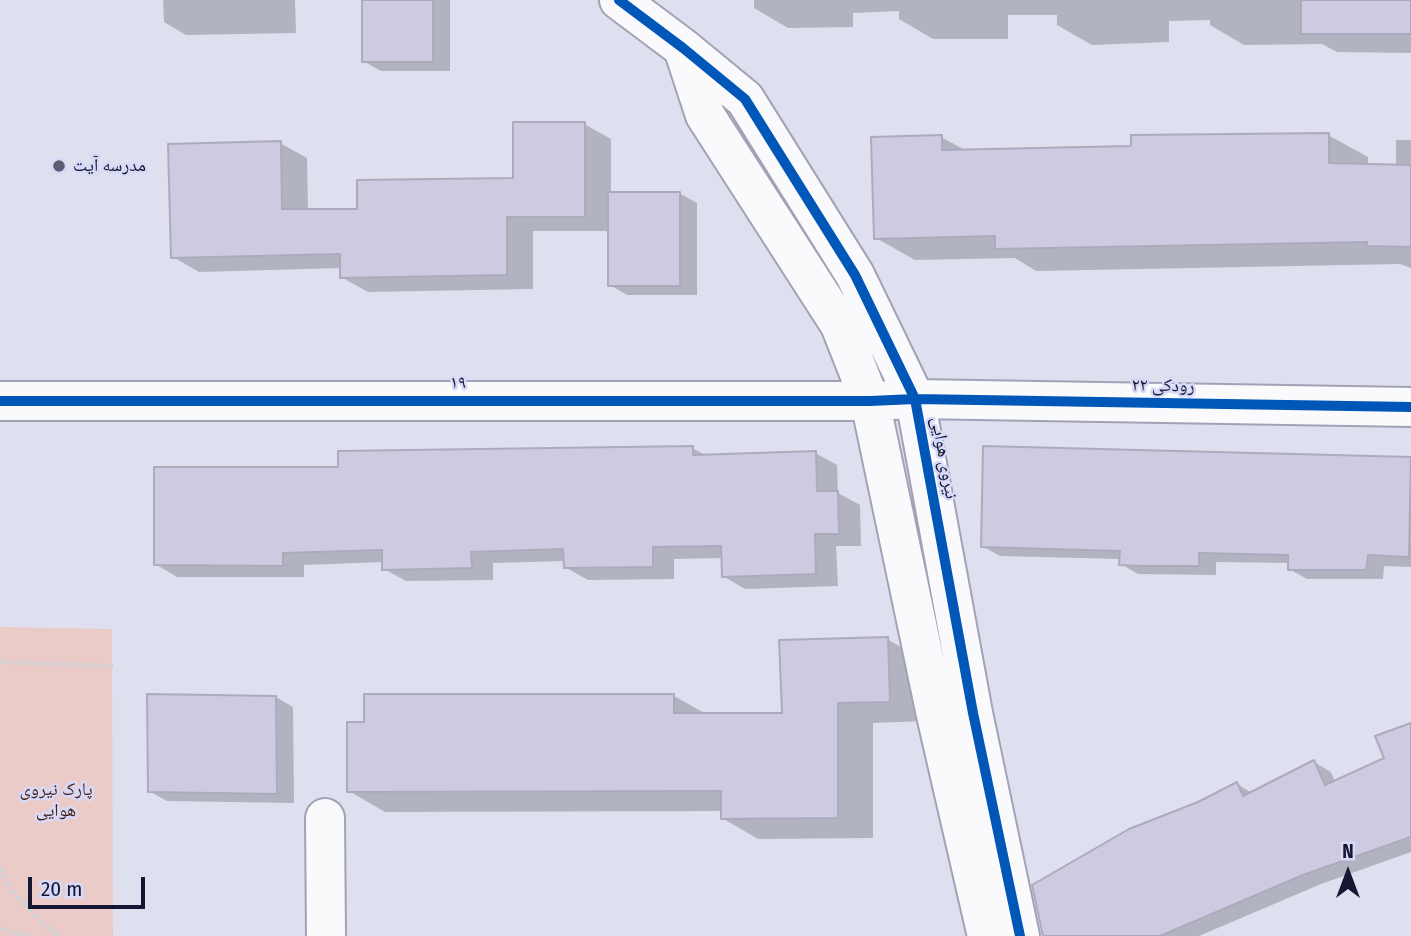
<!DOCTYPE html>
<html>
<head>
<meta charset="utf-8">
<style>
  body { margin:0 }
  #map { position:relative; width:1411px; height:936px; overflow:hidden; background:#dee0f0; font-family:"Fira Sans Condensed",sans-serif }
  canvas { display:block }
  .north { position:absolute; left:1313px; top:838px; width:70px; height:70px; -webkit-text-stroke:5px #d6daf8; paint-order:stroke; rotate:0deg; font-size:19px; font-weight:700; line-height:28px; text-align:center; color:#151631 }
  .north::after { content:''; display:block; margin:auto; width:24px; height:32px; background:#151631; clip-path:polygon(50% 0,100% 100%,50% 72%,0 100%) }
  .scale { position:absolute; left:28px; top:877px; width:117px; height:32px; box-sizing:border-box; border:4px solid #151631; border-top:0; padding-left:9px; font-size:21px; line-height:24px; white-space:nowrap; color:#151631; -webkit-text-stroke:5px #d6daf8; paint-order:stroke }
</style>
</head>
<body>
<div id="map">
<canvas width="1411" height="936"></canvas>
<div class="north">N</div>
<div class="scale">20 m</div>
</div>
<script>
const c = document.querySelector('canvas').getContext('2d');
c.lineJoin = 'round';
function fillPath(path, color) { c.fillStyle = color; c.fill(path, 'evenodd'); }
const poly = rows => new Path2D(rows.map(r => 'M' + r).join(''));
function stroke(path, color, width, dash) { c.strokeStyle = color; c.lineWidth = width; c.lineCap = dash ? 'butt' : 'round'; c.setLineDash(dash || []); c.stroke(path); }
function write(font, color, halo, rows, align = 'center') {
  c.font = font + ' "Fira Sans Condensed","Noto Naskh Arabic",sans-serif'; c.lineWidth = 5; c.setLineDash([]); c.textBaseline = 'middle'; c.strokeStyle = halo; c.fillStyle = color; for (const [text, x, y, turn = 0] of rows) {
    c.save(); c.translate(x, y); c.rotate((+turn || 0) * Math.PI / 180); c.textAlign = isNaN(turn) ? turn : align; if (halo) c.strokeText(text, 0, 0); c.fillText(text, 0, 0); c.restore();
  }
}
fillPath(poly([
  [0,627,112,629,113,936,0,936]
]), '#ebcbc7');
fillPath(poly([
  [163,0,295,0,296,33,186,35,164,22],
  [363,0,450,0,450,71,381,71,363,61],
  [754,0,1411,0,1411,53,1337,52,1322,44,1244,45,1210,25,1210,20,1169,21,1169,42,1092,45,1057,25,1057,15,1008,15,1008,39,933,39,899,19,899,11,853,13,853,27,788,28,754,8],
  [584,124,611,139,611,193,679,193,697,203,697,295,627,295,610,285,610,231,533,231,533,289,368,292,341,277,341,268,199,272,173,257,280,143,307,158,308,210,358,210,515,180],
  [1328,135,1368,157,1368,165,1396,166,1396,140,1411,140,1411,268,1400,264,1036,271,1015,258,915,260,876,238,941,137,967,151,1133,148],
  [692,448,707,456,815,453,837,465,838,493,860,505,861,546,836,546,838,586,745,589,723,576,723,558,674,559,674,579,588,580,565,567,565,561,493,563,493,580,406,581,384,569,384,562,304,565,304,577,177,577,155,564,340,469],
  [984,448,1411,458,1411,567,1384,566,1383,579,1307,579,1289,569,1290,563,1216,562,1216,575,1138,574,1121,564,1121,559,1000,556,982,546],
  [887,639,923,660,926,721,873,723,873,838,758,839,722,818,722,811,385,812,349,791,674,696,708,715,783,715],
  [276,697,293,707,294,803,167,801,149,791],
  [1411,724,1411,852,1321,884,1199,936,1045,936,1199,803,1237,784,1252,793,1314,762,1331,772,1335,782,1386,759]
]), '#0003');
const building = poly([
  [362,0,433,0,433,62,362,62,362,0],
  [1301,0,1411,0,1411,34,1301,34,1301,0],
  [513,122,585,122,585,217,507,217,507,275,340,278,340,254,171,258,168,144,281,141,282,209,357,209,357,180,513,178,513,122],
  [1329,133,1329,163,1411,165,1411,247,1367,246,1367,242,995,249,995,236,874,239,871,137,942,135,942,150,1131,146,1131,135,1329,133],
  [608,192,680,192,680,286,608,286,608,192],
  [693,446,693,455,816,451,817,491,838,491,839,534,815,534,816,574,722,577,721,546,653,547,653,567,564,568,563,549,471,552,472,568,382,570,382,550,283,553,283,566,154,565,154,467,338,467,338,451,693,446],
  [983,446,1411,457,1409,557,1368,555,1366,570,1288,570,1288,555,1199,553,1199,566,1141,566,1119,565,1120,551,981,547,983,446],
  [888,637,890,702,838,703,838,818,721,819,721,791,347,792,347,722,364,722,364,694,674,694,674,713,782,713,779,640,888,637],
  [147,694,276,696,277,794,148,792,147,694],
  [1411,723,1411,837,1303,875,1160,936,1043,936,1032,885,1129,829,1198,802,1237,782,1243,796,1314,760,1325,785,1384,758,1375,736,1411,723]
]);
fillPath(building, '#cecae1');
stroke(building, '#aeaabe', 2);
const minor = poly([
  [619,0,683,48,745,99,855,275,915,399,973,713,1020,936],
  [683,48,705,115,840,325,870,401,936,715,987,936],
  [0,401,870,401,915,399,1411,407],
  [325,818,326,936]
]);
stroke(minor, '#a0a2b6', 42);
stroke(poly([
  [0,662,113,666],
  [0,867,12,891,44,925,61,936],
  [0,928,9,932,33,936]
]), '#d1d2d8', 4.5, [5, 3.5]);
stroke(minor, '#fafafd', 38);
stroke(poly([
  [619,0,683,48,745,99,855,275,915,399,973,713,1020,936],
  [0,401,870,401,915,399,1411,407]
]), '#0057b8', 10);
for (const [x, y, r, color] of [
  [59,166,7,"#5b5d74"]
]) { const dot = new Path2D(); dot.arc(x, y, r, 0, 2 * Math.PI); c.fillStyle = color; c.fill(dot); stroke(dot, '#d6daf8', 2.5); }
write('18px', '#151631', '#d6daf8', [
  ["مدرسه آیت",73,166]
], 'left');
write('18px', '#151631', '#d6daf8', [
  ["۱۹",458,383],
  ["رودکی ۲۲",1163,386,1],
  ["نیروی هوایی",944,458,80]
]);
write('18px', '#481f11', '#d6daf8', [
  ["پارک نیروی",56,790],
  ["هوایی",56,811]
]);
</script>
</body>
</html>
